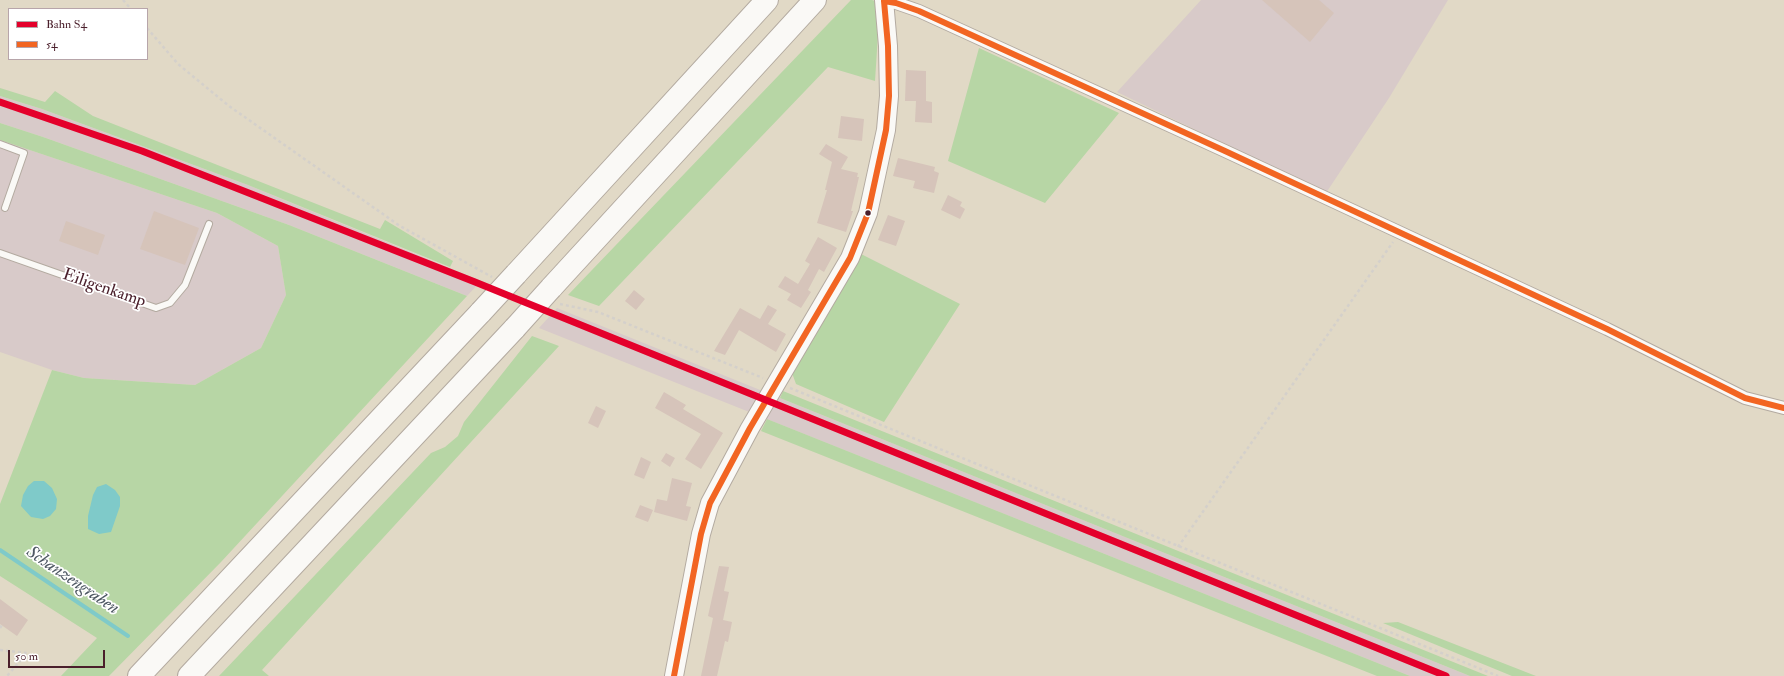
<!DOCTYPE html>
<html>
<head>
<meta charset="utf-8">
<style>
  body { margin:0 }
  #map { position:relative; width:1784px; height:676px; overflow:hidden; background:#e1d9c6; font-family:"IM FELL Double Pica",serif }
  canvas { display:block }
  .legend { position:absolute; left:8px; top:8px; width:140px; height:52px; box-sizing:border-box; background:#fff; border:1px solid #b7a5aa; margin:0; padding:5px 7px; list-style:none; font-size:12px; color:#4a1f2b }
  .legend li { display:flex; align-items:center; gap:8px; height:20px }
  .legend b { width:20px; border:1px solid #b7a5aa }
  .scale { position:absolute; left:8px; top:650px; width:97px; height:18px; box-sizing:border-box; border:2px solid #4a1f2b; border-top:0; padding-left:5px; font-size:12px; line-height:14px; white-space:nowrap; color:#4a1f2b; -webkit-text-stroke:3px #fff; paint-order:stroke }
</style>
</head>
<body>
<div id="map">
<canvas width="1784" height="676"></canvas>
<ul class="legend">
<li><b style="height:5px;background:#e4002b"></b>Bahn S4</li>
<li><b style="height:5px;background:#f26522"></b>54</li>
</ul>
<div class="scale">50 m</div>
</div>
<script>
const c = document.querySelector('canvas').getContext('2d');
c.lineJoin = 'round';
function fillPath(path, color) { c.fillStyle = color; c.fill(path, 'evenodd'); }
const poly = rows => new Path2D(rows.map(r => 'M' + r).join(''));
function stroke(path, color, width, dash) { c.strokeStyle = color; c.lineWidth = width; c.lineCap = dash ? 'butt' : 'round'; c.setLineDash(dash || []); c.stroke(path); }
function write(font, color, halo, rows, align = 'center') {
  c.font = font + ' "IM FELL Double Pica",serif'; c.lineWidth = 3.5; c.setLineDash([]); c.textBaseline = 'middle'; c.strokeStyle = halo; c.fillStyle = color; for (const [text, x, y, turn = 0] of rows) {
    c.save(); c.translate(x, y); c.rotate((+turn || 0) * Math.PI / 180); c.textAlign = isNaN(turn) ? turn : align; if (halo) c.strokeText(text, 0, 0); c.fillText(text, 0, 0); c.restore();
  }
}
fillPath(poly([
  [1201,0,1448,0,1389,98,1326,193,1117,92],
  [0,96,42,109,248,185,481,281,467,296,289,225,43,137,0,123],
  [0,140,217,213,278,246,286,295,261,348,195,385,84,378,52,370,0,352],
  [557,308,780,398,1470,676,1410,676,539,328]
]), '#d8cac9');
fillPath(poly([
  [851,0,872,0,880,3,875,81,828,67,599,306,568,295],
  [979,48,1119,113,1045,203,948,161],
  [0,88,45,102,55,91,93,116,380,229,385,220,453,261,450,267,248,185,42,109,0,96],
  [0,123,43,137,289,225,467,296,221,562,109,676,61,676,97,638,0,576,0,504,52,370,84,378,195,385,261,348,286,295,278,246,217,213,0,140],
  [861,254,960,304,884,422,796,384,792,373],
  [532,336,559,346,262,670,269,676,219,676,431,453,445,447,458,436,464,422],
  [783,391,1240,576,1488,676,1470,676,780,398],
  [767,419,1315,638,1410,676,1377,676,761,431],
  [1398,622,1536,676,1512,676,1383,623]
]), '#b7d6a5');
fillPath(poly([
  [34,481,44,481,52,488,57,499,56,509,50,516,43,519,31,517,21,506,23,495,28,486],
  [106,484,115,490,120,497,120,506,111,532,99,534,88,529,88,516,93,495,97,487]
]), '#7fcac9');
stroke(poly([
  [0,550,128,636]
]), '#7fcac9', 4);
fillPath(poly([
  [1262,0,1319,0,1334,13,1310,42],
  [906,70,926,71,926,101,932,102,932,123,915,122,916,101,905,101],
  [841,116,864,119,862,141,838,138],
  [826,144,848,157,841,169,858,173,857,177,859,177,851,211,853,211,846,232,817,223,827,190,825,190,832,162,819,154],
  [898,158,935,167,934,171,939,173,934,193,913,188,915,181,893,176],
  [948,195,962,202,960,206,965,209,960,219,941,210],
  [154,211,199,228,185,265,140,249],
  [888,215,905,221,896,246,878,240],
  [66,221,105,235,98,255,59,241],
  [818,237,837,248,824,272,819,269,808,290,811,292,801,308,787,300,791,294,778,287,785,276,798,284,810,264,805,261],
  [634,290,645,299,636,310,625,301],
  [768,305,777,310,768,324,786,334,776,352,739,330,725,355,714,351,740,308,760,319],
  [664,392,686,405,683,409,723,433,701,469,685,459,701,434,655,408],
  [596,406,606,411,598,428,588,423],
  [666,453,675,458,670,467,661,461],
  [641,457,651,462,644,479,634,475],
  [672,478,692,483,686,506,691,507,687,521,654,512,657,499,667,501],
  [640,505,653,510,648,522,635,517],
  [719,566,729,567,724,591,729,592,723,620,732,622,728,642,725,641,717,676,701,676,713,618,708,616],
  [0,599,28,620,17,636,0,624]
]), '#d6c4ba');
const lane = poly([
  [0,144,24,153,5,208],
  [0,253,156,308,170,303,185,285,209,224]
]);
const street = poly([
  [884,1,896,3,919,11,1225,151,1607,329,1745,398,1784,408]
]);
const secondary = poly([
  [674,676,701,534,710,503,750,428,850,258,868,213,886,130,889,96,888,46,884,0]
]);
const highway = poly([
  [516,274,767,0],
  [551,288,815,0],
  [139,676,481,312],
  [189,676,515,328]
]);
stroke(lane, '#b3aaa0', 8);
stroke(street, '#b3aaa0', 14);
stroke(secondary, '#b3aaa0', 20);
stroke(highway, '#b3aaa0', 24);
stroke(poly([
  [123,0,131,9],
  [147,28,178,64,229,106,400,226,492,277],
  [560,304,598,312,763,378],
  [790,388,1498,676],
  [1178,547,1393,242],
  [0,628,2,625],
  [0,650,27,653,7,676]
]), '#d4d0cb', 2.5, [3, 3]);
stroke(lane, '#faf9f6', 6);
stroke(street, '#faf9f6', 12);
stroke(secondary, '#faf9f6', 18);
stroke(highway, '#faf9f6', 22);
const highwayBridge = poly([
  [481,312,516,274],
  [515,328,551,288]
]);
stroke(highwayBridge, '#b3aaa0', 24, []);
stroke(highwayBridge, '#faf9f6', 22);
stroke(poly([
  [884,1,896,3,919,11,1225,151,1607,329,1745,398,1784,408],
  [674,676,701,534,710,503,750,428,850,258,868,213,886,130,889,96,888,46,884,1]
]), '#f26522', 6);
stroke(poly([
  [0,102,142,151,475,282,1446,676]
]), '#e4002b', 7);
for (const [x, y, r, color] of [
  [868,213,3.5,"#4a1f2b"]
]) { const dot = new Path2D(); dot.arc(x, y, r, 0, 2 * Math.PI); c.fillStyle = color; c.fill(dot); stroke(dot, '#fff', 1.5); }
write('17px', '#4a1f2b', '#fff', [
  ["Eiligenkamp",104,289,19]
]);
write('italic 18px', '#4e5863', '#fff', [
  ["Schanzengraben",72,581,34]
]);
</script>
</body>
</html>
